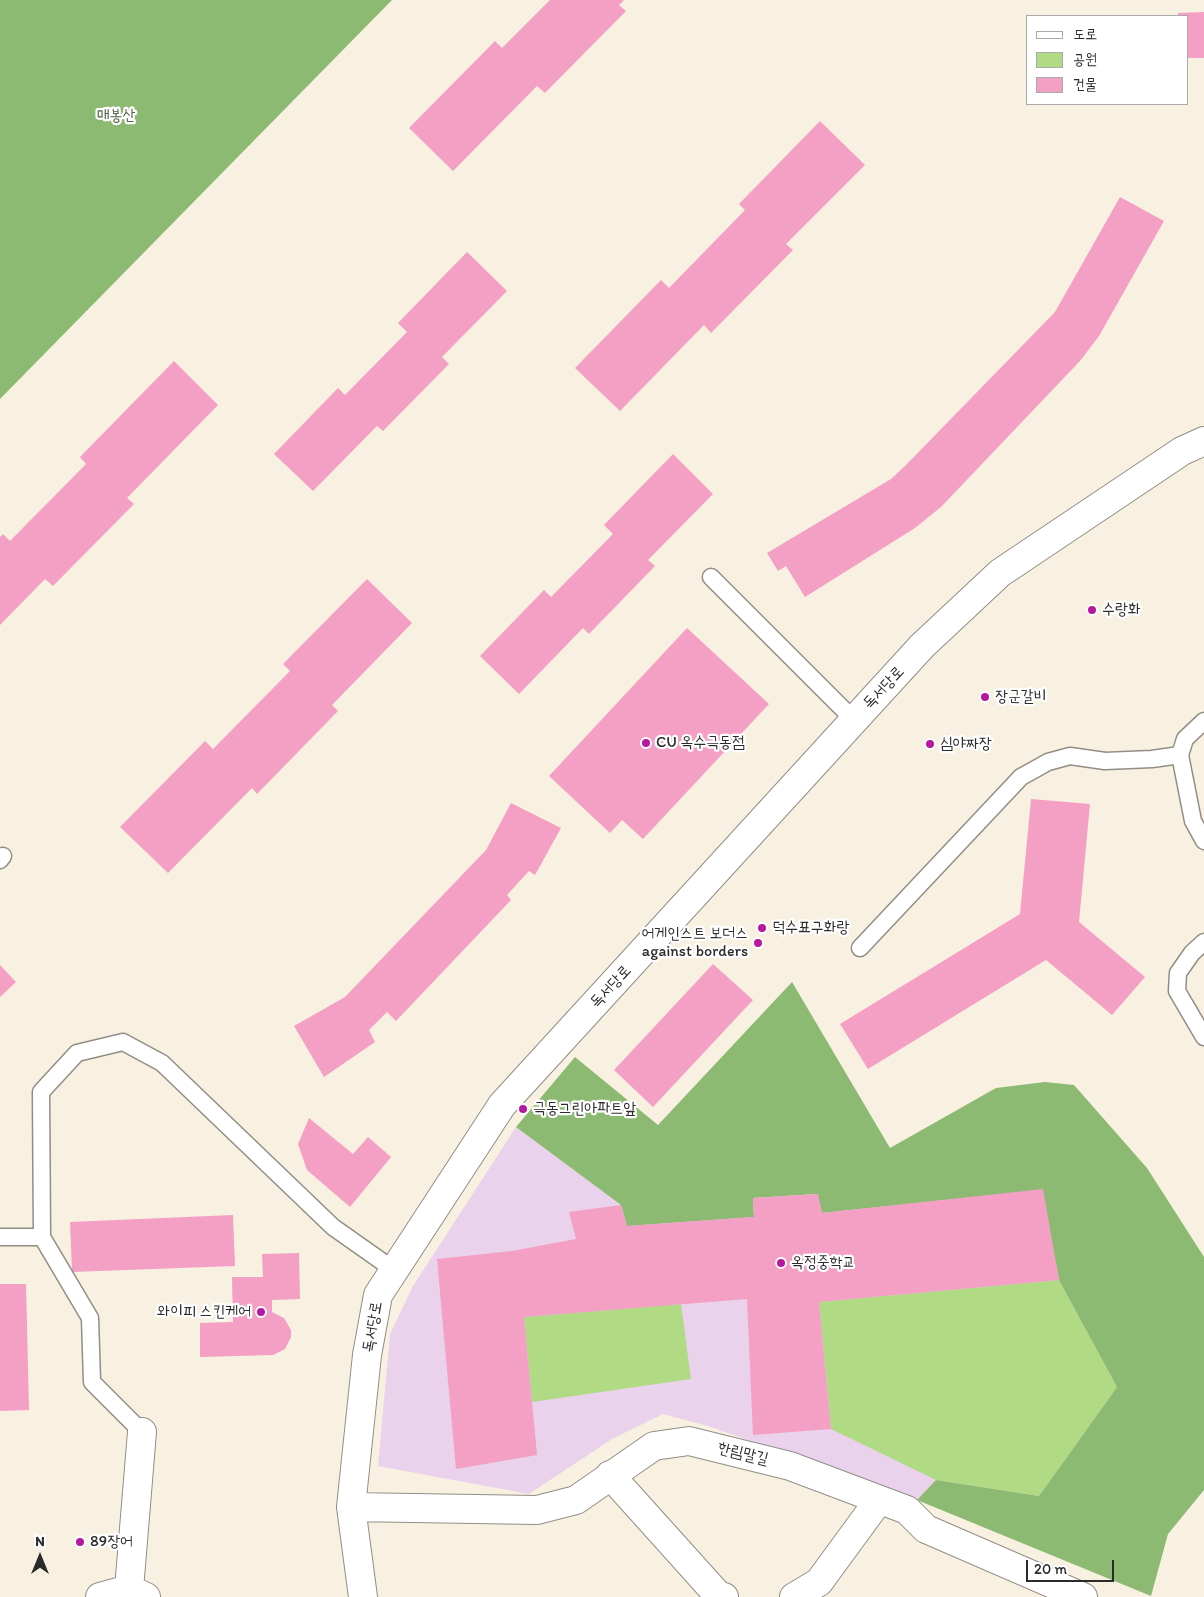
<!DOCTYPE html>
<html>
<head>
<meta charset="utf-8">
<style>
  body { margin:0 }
  #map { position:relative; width:1204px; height:1597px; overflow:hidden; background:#f8f0e1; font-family:Itim,"Poor Story",sans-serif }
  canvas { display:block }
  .legend { position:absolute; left:1026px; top:15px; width:162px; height:90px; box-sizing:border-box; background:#fff; border:1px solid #aaa; margin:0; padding:6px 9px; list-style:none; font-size:15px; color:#2b2b2b }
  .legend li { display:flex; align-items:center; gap:10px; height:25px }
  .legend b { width:25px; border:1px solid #aaa }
  .north { position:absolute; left:15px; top:1532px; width:50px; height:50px; -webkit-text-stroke:4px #fff; paint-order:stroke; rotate:0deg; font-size:14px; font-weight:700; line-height:20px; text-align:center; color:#2b2b2b }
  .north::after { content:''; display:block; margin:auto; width:18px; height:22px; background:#2b2b2b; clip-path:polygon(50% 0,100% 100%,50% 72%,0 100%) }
  .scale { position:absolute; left:1026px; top:1560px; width:88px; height:22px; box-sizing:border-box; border:2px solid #2b2b2b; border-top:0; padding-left:6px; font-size:15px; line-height:18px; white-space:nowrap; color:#2b2b2b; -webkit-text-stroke:4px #fff; paint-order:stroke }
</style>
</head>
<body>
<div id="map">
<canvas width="1204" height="1597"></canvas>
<ul class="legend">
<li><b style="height:6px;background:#fff"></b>도로</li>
<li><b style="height:14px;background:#b1da84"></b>공원</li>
<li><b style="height:14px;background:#f3a0c4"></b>건물</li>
</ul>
<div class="north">N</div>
<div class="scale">20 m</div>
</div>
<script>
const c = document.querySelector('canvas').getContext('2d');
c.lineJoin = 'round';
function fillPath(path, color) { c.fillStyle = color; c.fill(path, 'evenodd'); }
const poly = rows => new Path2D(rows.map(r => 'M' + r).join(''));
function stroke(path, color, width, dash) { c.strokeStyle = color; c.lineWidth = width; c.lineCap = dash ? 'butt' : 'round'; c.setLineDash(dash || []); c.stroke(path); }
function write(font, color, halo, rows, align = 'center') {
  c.font = font + ' Itim,"Poor Story",sans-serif'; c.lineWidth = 4.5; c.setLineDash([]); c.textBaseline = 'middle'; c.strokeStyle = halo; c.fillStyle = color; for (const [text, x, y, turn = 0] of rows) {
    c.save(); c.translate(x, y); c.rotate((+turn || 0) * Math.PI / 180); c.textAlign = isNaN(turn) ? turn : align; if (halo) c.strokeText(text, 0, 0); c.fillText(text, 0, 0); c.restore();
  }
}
fillPath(poly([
  [516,1127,621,1205,754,1217,753,1198,818,1194,822,1213,1043,1189,1117,1387,1039,1496,937,1480,917,1500,708,1426,663,1414,612,1439,529,1494,378,1466,390,1334,413,1286]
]), '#ead1ec');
fillPath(poly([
  [1059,1280,1117,1387,1039,1496,936,1480,831,1429,819,1302],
  [681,1304,691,1379,532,1402,524,1317]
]), '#b1da84');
fillPath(poly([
  [0,0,392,0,0,399],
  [792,982,890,1148,996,1088,1045,1082,1074,1085,1147,1168,1204,1257,1204,1490,1168,1534,1151,1596,917,1500,936,1480,1039,1496,1117,1387,1059,1280,1042,1190,822,1213,817,1194,753,1198,754,1217,627,1226,621,1205,516,1127,575,1057,658,1125]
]), '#8cba72');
fillPath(poly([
  [550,0,624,0,619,5,626,11,545,93,537,86,453,171,409,128,495,41,502,48],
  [1204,12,1204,58,1188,58,1188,16,1178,16,1178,13],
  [820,121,865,165,786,244,793,250,711,333,704,325,620,411,575,368,661,280,669,288,745,210,739,204],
  [1120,197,1164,221,1099,336,1080,361,941,507,915,528,805,597,786,566,778,571,767,553,891,479,905,466,1055,312],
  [467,252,507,291,442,357,449,364,383,431,377,426,313,491,274,454,338,388,345,395,407,332,398,323],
  [174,361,218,405,127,498,134,504,53,586,45,579,0,625,0,537,3,534,10,541,86,464,80,457],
  [673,454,713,494,648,560,655,566,589,634,583,628,519,694,480,656,544,590,551,597,613,534,604,525],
  [367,579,412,623,332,705,338,711,257,794,252,788,168,873,120,827,205,741,213,749,290,671,283,664],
  [687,628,769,704,643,839,622,820,610,833,549,776],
  [1031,799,1090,804,1079,922,1145,977,1112,1015,1046,960,868,1069,840,1024,1020,914],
  [511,803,561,828,535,875,529,871,507,895,511,900,396,1021,387,1012,369,1030,375,1042,324,1077,294,1026,345,997,486,850],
  [713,964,753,1000,653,1107,614,1070],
  [0,965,16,982,0,997],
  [309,1118,353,1154,368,1137,391,1157,350,1207,307,1170,298,1144],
  [1043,1189,1059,1280,819,1302,831,1429,753,1435,747,1299,524,1317,537,1455,456,1469,437,1259,512,1251,576,1239,569,1212,621,1205,627,1226,754,1217,753,1198,818,1194,822,1213],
  [233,1215,235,1266,72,1272,70,1222],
  [299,1253,300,1299,272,1300,272,1312,284,1318,291,1330,291,1337,285,1349,273,1355,200,1357,200,1323,233,1322,232,1277,263,1277,262,1254],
  [0,1284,26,1284,29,1410,0,1411]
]), '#f3a0c4');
const lane = poly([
  [711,577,854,720],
  [1204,721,1185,739,1180,755,1193,821,1204,841],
  [0,860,3,856],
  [1204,942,1192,953,1178,973,1177,991,1204,1037],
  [860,948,1021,777,1048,762,1070,756,1105,761,1152,759,1180,755],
  [0,1237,42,1237],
  [142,1432,92,1382,90,1318,42,1237,41,1092,77,1053,123,1042,162,1063,333,1227,394,1270]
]);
const street = poly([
  [610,1475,718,1595,724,1597],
  [129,1589,142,1432],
  [100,1597,129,1589,146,1597],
  [794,1597,819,1582,879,1500]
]);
const secondary = poly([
  [351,1507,537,1510,576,1500,654,1446,689,1441,790,1466,907,1510,926,1529,1083,1597],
  [363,1597,351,1507,367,1355,378,1295,502,1105,922,646,1000,573,1182,451,1204,441]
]);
stroke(lane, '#928e86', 19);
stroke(street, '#928e86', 30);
stroke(secondary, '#928e86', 30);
stroke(lane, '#fff', 16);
stroke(street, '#fff', 28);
stroke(secondary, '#fff', 28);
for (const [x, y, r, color] of [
  [1092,610,5,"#b5179e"],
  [985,697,5,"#b5179e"],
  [646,743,5,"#b5179e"],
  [930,744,5,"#b5179e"],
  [762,928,5,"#b5179e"],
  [758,943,5,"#b5179e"],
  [523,1109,5,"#b5179e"],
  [781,1263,5,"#b5179e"],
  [261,1312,5,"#b5179e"],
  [80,1542,5,"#b5179e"]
]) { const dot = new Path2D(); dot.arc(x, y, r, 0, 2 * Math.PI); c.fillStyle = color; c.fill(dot); stroke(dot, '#fff', 2); }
write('16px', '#536046', '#fff', [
  ["매봉산",116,116]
]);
write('16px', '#2b2b2b', '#fff', [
  ["수랑화",1102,610],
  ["장군갈비",995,697],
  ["CU 옥수극동점",656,743],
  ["심야짜장",940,744],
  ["덕수표구화랑",772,928],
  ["어게인스트 보더스",748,934,"right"],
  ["against borders",748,952,"right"],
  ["극동그린아파트앞",533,1109],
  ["옥정중학교",791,1263],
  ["와이피 스킨케어",251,1312,"right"],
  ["89장어",90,1542]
], 'left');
write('16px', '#2b2b2b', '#fff', [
  ["독서당로",884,688,-47],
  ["독서당로",611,987,-47],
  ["독서당로",373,1327,-80],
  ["한림말길",743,1454,14]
]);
</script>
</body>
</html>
